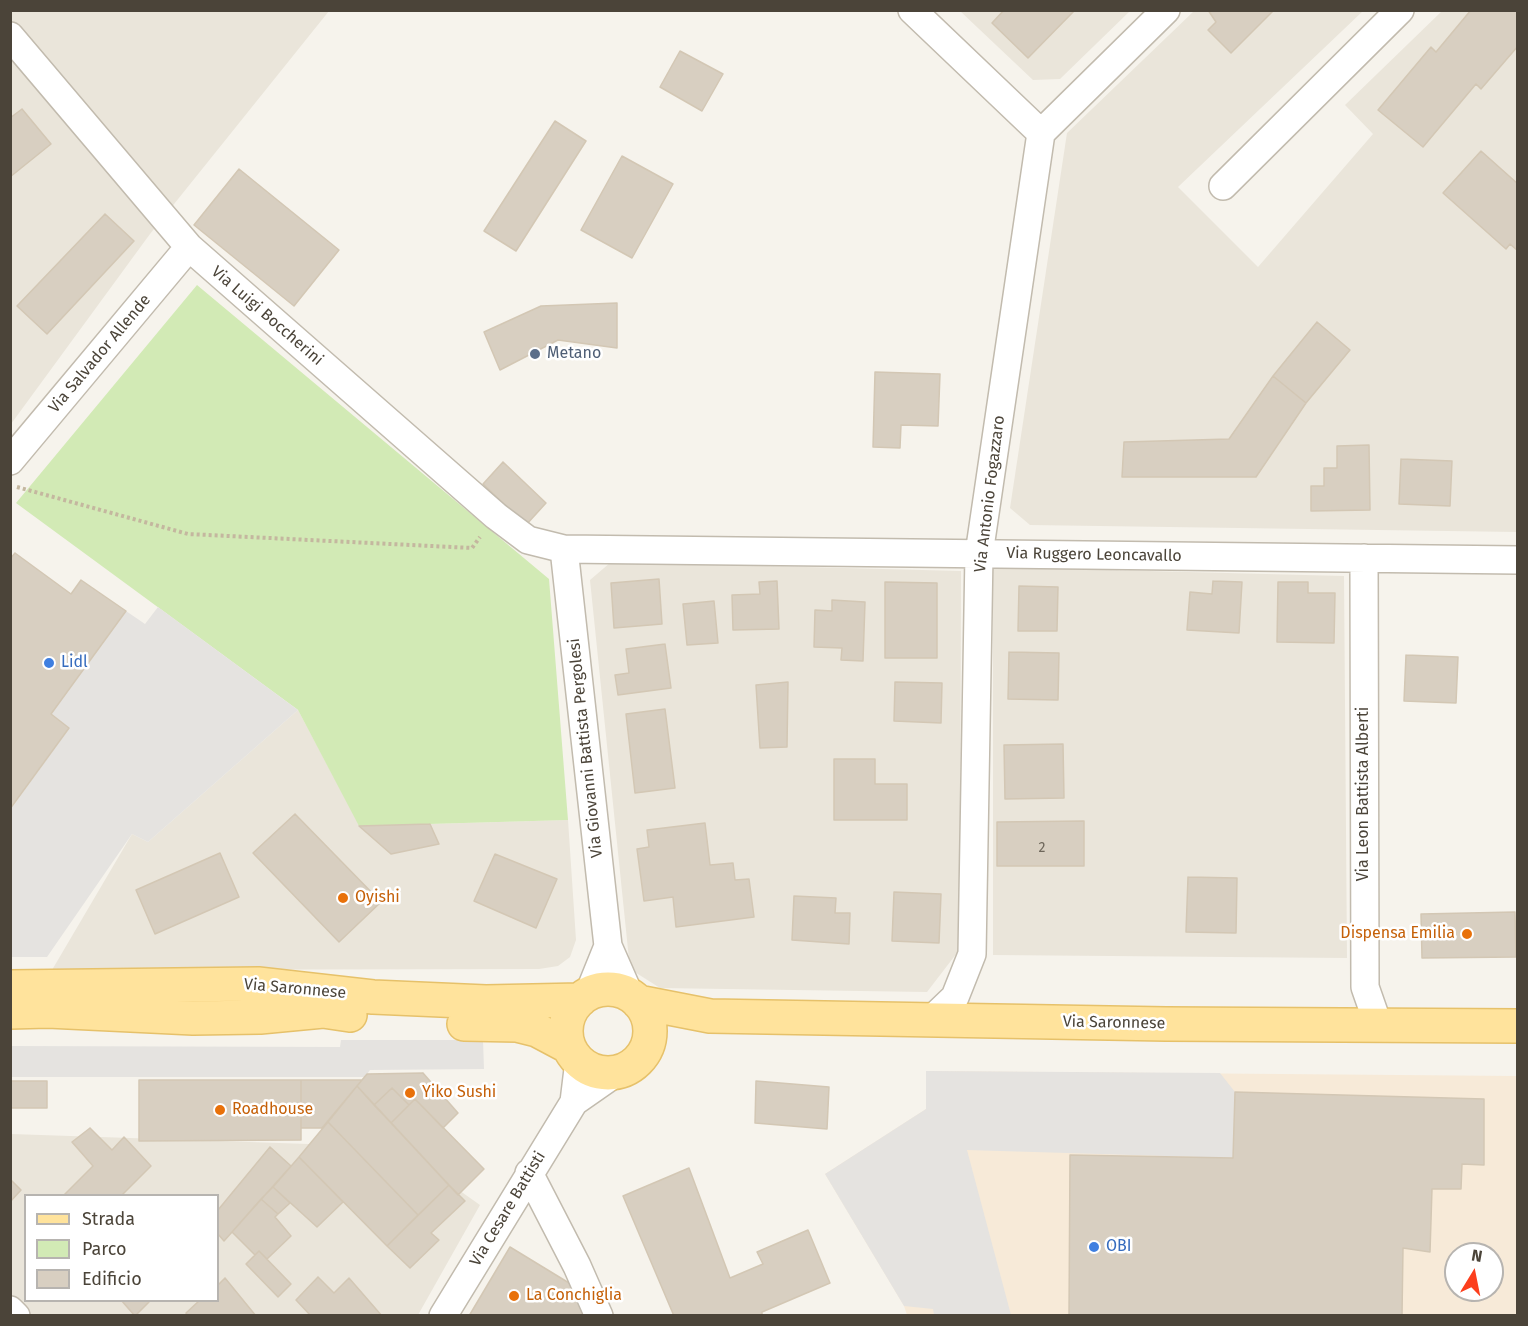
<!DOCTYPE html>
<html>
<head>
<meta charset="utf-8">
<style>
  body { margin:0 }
  #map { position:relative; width:1528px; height:1326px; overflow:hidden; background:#f6f3ec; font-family:"Fira Sans",sans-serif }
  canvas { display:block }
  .frame { position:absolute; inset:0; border:12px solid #4b4439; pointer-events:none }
  .legend { position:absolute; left:24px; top:1194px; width:195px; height:108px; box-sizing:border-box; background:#fff; border:2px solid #b7b4b0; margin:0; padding:8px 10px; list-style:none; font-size:18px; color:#4b4439 }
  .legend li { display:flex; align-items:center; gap:12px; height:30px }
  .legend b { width:30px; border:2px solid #b7b4b0 }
  .north { position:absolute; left:1444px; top:1242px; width:60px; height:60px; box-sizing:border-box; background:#fff; border:2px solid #b7b4b0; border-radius:50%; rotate:10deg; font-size:16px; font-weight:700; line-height:24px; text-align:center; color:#4b4439 }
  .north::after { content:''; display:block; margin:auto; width:21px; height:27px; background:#fc3f1d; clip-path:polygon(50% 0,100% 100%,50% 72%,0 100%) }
</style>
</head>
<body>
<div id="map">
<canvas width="1528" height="1326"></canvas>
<div class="frame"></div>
<ul class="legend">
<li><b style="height:8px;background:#ffe39c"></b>Strada</li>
<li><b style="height:16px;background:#d2eab5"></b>Parco</li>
<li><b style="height:16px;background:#d8cfc1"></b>Edificio</li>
</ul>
<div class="north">N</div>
</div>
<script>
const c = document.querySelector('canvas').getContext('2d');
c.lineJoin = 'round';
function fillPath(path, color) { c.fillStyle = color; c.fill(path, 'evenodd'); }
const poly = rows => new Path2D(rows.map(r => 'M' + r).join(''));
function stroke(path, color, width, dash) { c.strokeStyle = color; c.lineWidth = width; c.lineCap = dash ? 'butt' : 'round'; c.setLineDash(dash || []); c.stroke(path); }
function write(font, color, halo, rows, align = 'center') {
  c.font = font + ' "Fira Sans",sans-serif'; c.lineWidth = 5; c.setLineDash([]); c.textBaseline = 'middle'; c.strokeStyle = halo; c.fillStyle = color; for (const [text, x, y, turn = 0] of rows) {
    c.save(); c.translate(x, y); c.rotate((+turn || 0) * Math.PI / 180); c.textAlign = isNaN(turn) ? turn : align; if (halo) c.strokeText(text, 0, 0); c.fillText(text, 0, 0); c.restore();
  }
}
fillPath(poly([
  [11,11,329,11,150,234,11,424],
  [960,11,1130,11,1060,79,1033,80],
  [1194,11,1363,11,1178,187,1258,267,1373,134,1345,105,1442,11,1517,11,1517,532,1030,525,1010,508,1067,133],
  [611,562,961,571,960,949,927,992,660,988,630,969,590,580],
  [993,567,1344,576,1347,958,993,955],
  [298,710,360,826,568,820,576,940,570,957,558,966,539,969,52,970,132,834,148,842],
  [11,1134,398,1147,480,1205,418,1315,11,1316],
  [26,1196,218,1196,218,1300,26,1300]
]), '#eae5da');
fillPath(poly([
  [926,1071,1517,1076,1517,1315,907,1315,904,1306,825,1174,926,1109],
  [1456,1254,1492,1254,1492,1290,1456,1290]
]), '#f7ead8');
fillPath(poly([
  [197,285,549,579,568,820,359,826,298,710,16,503]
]), '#d2eab5');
fillPath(poly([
  [158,607,298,710,148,842,132,834,47,957,11,957,11,809,69,728,51,714,126,611,145,624],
  [341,1040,483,1040,484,1069,370,1070,365,1077,11,1077,11,1046,340,1047],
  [926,1071,1220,1073,1235,1092,1233,1158,967,1150,1011,1315,934,1315,933,1309,904,1306,825,1174,926,1109]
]), '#e5e3e0');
const building = poly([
  [1004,10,1075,10,1028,58,992,23,1004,10],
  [1274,10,1231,53,1208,30,1216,22,1208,10,1274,10],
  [1471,10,1518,10,1518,46,1481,89,1476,84,1423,147,1378,110,1431,47,1436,52,1471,10],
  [680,51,723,74,702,111,660,87,680,51],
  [22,109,51,144,10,177,10,118,22,109],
  [555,121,586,141,516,251,484,231,555,121],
  [1481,151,1518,184,1518,251,1510,244,1506,249,1443,193,1481,151],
  [622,156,673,184,632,258,581,230,622,156],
  [239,169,339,250,294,306,194,225,239,169],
  [105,214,134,241,47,334,17,306,105,214],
  [617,303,617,348,558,340,500,370,484,332,541,306,617,303],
  [1317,322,1350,350,1306,403,1273,376,1317,322],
  [875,372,940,374,938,426,901,425,900,448,873,447,875,372],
  [1273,376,1306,403,1256,477,1122,477,1124,442,1229,439,1273,376],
  [1369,445,1370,510,1311,511,1311,486,1324,486,1324,468,1337,468,1337,446,1369,445],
  [1401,459,1452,461,1450,506,1399,504,1401,459],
  [503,462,546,503,526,525,483,484,503,462],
  [15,553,71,594,81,580,126,611,51,714,69,728,10,809,10,559,15,553],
  [659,579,662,624,614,628,611,583,659,579],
  [777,581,779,629,733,630,732,595,760,594,759,582,777,581],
  [1213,581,1242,582,1239,633,1187,630,1190,592,1212,594,1213,581],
  [885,582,937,583,937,658,885,658,885,582],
  [1278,582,1308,582,1308,593,1335,593,1334,643,1277,642,1278,582],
  [1019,586,1058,587,1057,631,1018,631,1019,586],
  [832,600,865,602,863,661,841,660,842,648,814,647,815,610,832,611,832,600],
  [714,601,718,643,687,645,683,604,714,601],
  [665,644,671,688,618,695,615,675,629,673,626,649,665,644],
  [1009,652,1059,653,1058,700,1008,699,1009,652],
  [1406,655,1458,657,1456,703,1404,701,1406,655],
  [788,682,787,747,760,748,756,685,788,682],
  [895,682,942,683,941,723,894,721,895,682],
  [665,709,675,788,635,793,626,714,665,709],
  [1063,744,1064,798,1005,799,1004,745,1063,744],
  [834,759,875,759,875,784,907,784,907,820,834,820,834,759],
  [295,814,381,902,339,942,253,853,295,814],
  [1084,821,1084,866,997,866,997,822,1084,821],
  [705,823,710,865,733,863,735,880,749,879,754,917,676,927,673,897,644,901,637,849,649,847,647,830,705,823],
  [430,824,439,844,391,854,359,826,430,824],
  [220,853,239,897,155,934,136,890,220,853],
  [495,854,557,879,536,928,474,901,495,854],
  [1188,877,1237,878,1236,933,1186,932,1188,877],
  [894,892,941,894,939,943,892,941,894,892],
  [794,896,836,898,835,913,850,913,849,944,792,940,794,896],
  [1515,912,1516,957,1422,958,1421,914,1515,912],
  [423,1073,458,1113,443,1128,415,1099,409,1105,392,1088,374,1105,357,1086,367,1074,423,1073],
  [139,1080,301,1080,301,1140,139,1141,139,1080],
  [301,1080,362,1080,322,1128,301,1128,301,1080],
  [10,1081,47,1081,47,1108,10,1108,10,1081],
  [756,1081,829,1087,827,1129,755,1123,756,1081],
  [357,1086,449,1185,418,1215,328,1122,357,1086],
  [392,1088,409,1105,391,1123,374,1105,392,1088],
  [1235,1092,1484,1099,1484,1165,1462,1164,1461,1189,1432,1189,1430,1252,1403,1248,1402,1316,1069,1316,1070,1155,1233,1158,1235,1092],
  [415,1099,484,1169,458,1195,391,1123,415,1099],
  [328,1122,418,1215,387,1246,299,1157,328,1122],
  [90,1128,112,1150,124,1137,151,1166,121,1196,63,1196,93,1166,72,1142,90,1128],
  [270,1147,291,1166,224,1241,218,1234,218,1210,270,1147],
  [299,1157,343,1202,317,1227,273,1187,299,1157],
  [689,1168,730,1278,763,1264,757,1252,808,1230,830,1283,762,1312,762,1316,674,1316,623,1196,689,1168],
  [10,1179,21,1190,10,1202,10,1179],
  [449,1185,465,1201,431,1233,439,1240,410,1268,387,1246,449,1185],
  [273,1187,290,1203,278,1214,261,1199,273,1187],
  [261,1199,278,1214,275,1217,291,1236,267,1259,259,1251,255,1255,232,1232,261,1199],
  [510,1247,574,1286,586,1316,469,1316,510,1247],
  [259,1251,291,1284,278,1297,246,1264,259,1251],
  [318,1277,334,1293,349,1278,382,1316,311,1316,296,1300,318,1277],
  [225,1278,256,1316,188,1316,186,1313,200,1300,218,1300,218,1285,225,1278],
  [121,1300,147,1300,149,1302,135,1316,121,1300]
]);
fillPath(building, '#d8cfc1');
stroke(building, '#d3c7b4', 1.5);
const street = poly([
  [912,10,1041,133],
  [10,36,189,247,496,516,528,540,564,549,1518,560],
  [1223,186,1400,10],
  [10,461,189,247],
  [564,549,608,946],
  [1364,558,1365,987,1379,1027],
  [589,993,608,946,630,996],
  [931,1020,955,997,972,954,979,554,1041,133,1166,10],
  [574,1102,579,1061],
  [529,1173,577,1266,599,1316],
  [10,1310,16,1316],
  [443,1316,574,1102,617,1072]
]);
const primary = poly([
  [10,987,258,984,373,997,486,1002,580,1000],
  '566 1031a42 42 0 1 1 84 0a42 42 0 1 1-84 0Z',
  [638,1002,710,1016,1166,1024,1518,1026],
  [10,1012,48,1011,193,1018,260,1017,323,1011,350,1015],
  [464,1024,517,1025,537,1030,569,1047]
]);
stroke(street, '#c2bbae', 30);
stroke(primary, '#e6c16a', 36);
stroke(poly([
  [17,487,188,534,472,548,480,537]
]), '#c4b79f', 4, [3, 3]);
stroke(street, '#fff', 27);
stroke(primary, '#ffe39c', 33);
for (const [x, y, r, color] of [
  [535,354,6,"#5c6f8a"],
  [49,663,6,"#3f7fe0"],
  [343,898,6,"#e8710a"],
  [1467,934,6,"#e8710a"],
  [410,1093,6,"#e8710a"],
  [220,1110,6,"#e8710a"],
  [1094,1247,6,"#3f7fe0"],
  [514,1296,6,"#e8710a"]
]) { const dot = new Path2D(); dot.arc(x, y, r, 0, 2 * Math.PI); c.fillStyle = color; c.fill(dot); stroke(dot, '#fff', 2); }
write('14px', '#6e675b', null, [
  ["2",1042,848]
]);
write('16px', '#4b4439', '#fff', [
  ["Via Luigi Boccherini",267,316,41],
  ["Via Salvador Allende",100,354,-50],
  ["Via Antonio Fogazzaro",990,494,-83],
  ["Via Ruggero Leoncavallo",1094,555,1],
  ["Via Giovanni Battista Pergolesi",586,748,-96],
  ["Via Leon Battista Alberti",1364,794,-90],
  ["Via Saronnese",295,989,5],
  ["Via Saronnese",1114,1023,1],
  ["Via Cesare Battisti",508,1209,-59]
]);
write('16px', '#4e5e75', '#fff', [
  ["Metano",547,354]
], 'left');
write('16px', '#366cbe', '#fff', [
  ["Lidl",61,663],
  ["OBI",1106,1247]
], 'left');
write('16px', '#c56008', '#fff', [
  ["Oyishi",355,898],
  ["Dispensa Emilia",1455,934,"right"],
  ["Yiko Sushi",422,1093],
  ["Roadhouse",232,1110],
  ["La Conchiglia",526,1296]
], 'left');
</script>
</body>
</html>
